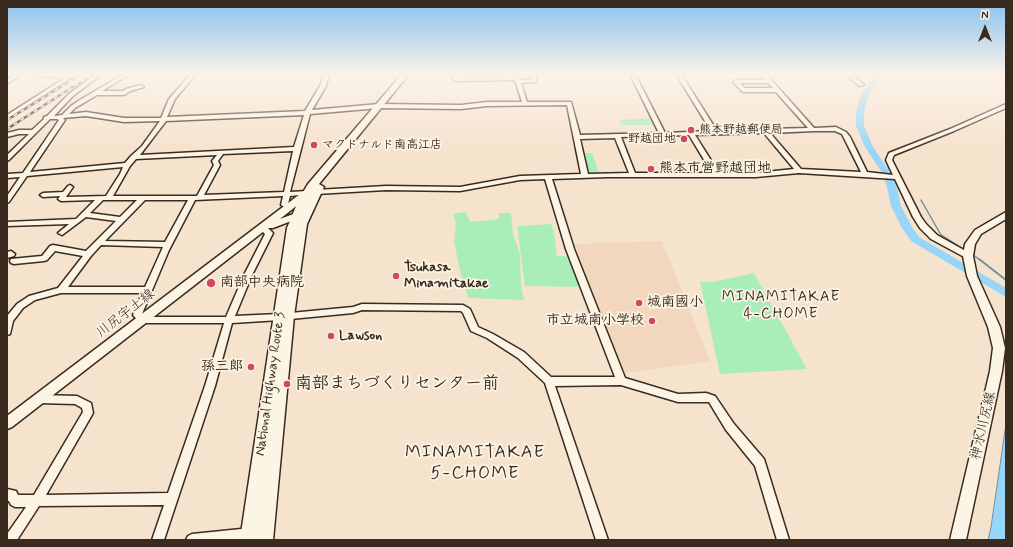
<!DOCTYPE html>
<html>
<head>
<meta charset="utf-8">
<style>
  body { margin:0 }
  #map { position:relative; width:1013px; height:547px; overflow:hidden; background:#f6e3ce; font-family:Mynerve,sans-serif }
  canvas { display:block }
  .frame { position:absolute; inset:0; border:8px solid #3b2a1e; pointer-events:none }
  .north { position:absolute; left:965px; top:8px; width:40px; height:40px; -webkit-text-stroke:3px #fcf5e5; paint-order:stroke; rotate:0deg; font-size:11px; font-weight:700; line-height:16px; text-align:center; color:#3b2a1e }
  .north::after { content:''; display:block; margin:auto; width:14px; height:18px; background:#3b2a1e; clip-path:polygon(50% 0,100% 100%,50% 72%,0 100%) }
</style>
</head>
<body>
<div id="map">
<canvas width="1013" height="547"></canvas>
<div class="frame"></div>
<div class="north">N</div>
</div>
<script>
const c = document.querySelector('canvas').getContext('2d');
c.lineJoin = 'round';
function fillPath(path, color) { c.fillStyle = color; c.fill(path, 'evenodd'); }
const poly = rows => new Path2D(rows.map(r => 'M' + r).join(''));
function stroke(path, color, width, dash) { c.strokeStyle = color; c.lineWidth = width; c.lineCap = dash ? 'butt' : 'round'; c.setLineDash(dash || []); c.stroke(path); }
function write(font, color, halo, rows, align = 'center') {
  c.font = font + ' Mynerve,"Klee One",sans-serif'; c.lineWidth = 3.5; c.setLineDash([]); c.textBaseline = 'middle'; c.strokeStyle = halo; c.fillStyle = color; for (const [text, x, y, turn = 0] of rows) {
    c.save(); c.translate(x, y); c.rotate((+turn || 0) * Math.PI / 180); c.textAlign = isNaN(turn) ? turn : align; if (halo) c.strokeText(text, 0, 0); c.fillText(text, 0, 0); c.restore();
  }
}
fillPath(poly([
  [662,241,710,361,618,374,569,244]
]), '#f2d7be');
fillPath(poly([
  [653,118,656,125,622,125,619,120],
  [582,153,592,153,599,173,589,174,587,171],
  [746,160,755,173,718,172,712,161],
  [466,212,470,222,499,219,499,213,511,213,513,234,520,254,521,286,524,300,468,298,460,271,454,241,456,223,453,214],
  [551,224,554,232,557,256,569,256,582,287,525,286,517,226],
  [754,273,807,369,720,374,700,282,713,282]
]), '#a9edb8');
const water = poly([
  [1006,424,1006,540,988,540,991,527,1006,424]
]);
fillPath(water, '#97d6f8');
stroke(water, '#7291a1', 1);
stroke(poly([
  [921,200,941,235,966,251],
  [972,254,980,260]
]), '#7291a1', 1.5);
stroke(poly([
  [979,259,1006,280]
]), '#7291a1', 2);
fillPath(poly([
  [874,74,881,74,868,98,864,112,864,126,873,147,889,171,897,187,901,206,912,227,919,237,1006,288,1006,297,911,241,902,228,891,206,887,187,881,171,865,147,856,126,856,112,860,98,874,74]
]), '#97d6f8');
const minor = poly([
  [16,74,22,74,7,84,7,80,16,74],
  [27,74,69,75,77,74,7,119,7,115,65,78,27,74],
  [96,74,102,74,73,96,54,116,62,115,71,106,80,100,124,74,130,74,102,91,123,91,126,89,141,85,144,87,130,91,124,95,97,95,75,108,69,114,86,112,124,118,161,118,169,99,191,74,196,74,175,99,167,117,305,111,320,86,324,74,329,74,326,86,312,110,379,104,461,105,487,102,522,102,515,80,456,81,453,79,453,74,459,74,459,77,517,76,519,77,520,80,531,80,531,74,536,74,536,82,521,83,527,102,571,102,580,135,659,133,630,74,635,74,665,133,711,131,676,74,681,74,717,131,762,130,765,128,768,129,808,128,776,92,743,92,733,82,736,80,765,80,761,74,766,74,814,128,836,127,846,132,850,137,867,172,893,175,886,160,889,153,950,129,1006,104,1006,108,954,131,894,155,892,160,921,217,926,224,937,235,971,254,972,256,968,259,931,239,920,228,913,217,895,179,799,173,756,177,608,177,552,179,574,249,625,378,678,394,706,393,715,396,734,424,764,459,789,540,777,540,755,466,726,430,709,402,678,402,621,385,555,386,608,540,596,540,545,383,518,358,487,338,471,331,463,313,461,311,362,310,353,313,280,320,232,323,215,386,164,540,152,540,164,505,39,506,17,540,7,540,7,534,26,507,15,507,11,505,9,501,7,501,7,489,16,491,18,495,34,495,83,412,82,408,75,404,39,403,36,402,34,399,36,396,39,395,77,396,91,403,93,413,46,495,168,493,205,386,224,323,142,323,139,322,133,315,142,293,61,293,35,300,23,308,13,321,10,334,7,335,7,316,17,304,29,296,58,288,83,256,55,251,47,260,44,261,14,264,11,263,10,261,11,259,42,256,50,246,53,245,86,251,116,221,86,217,62,235,58,233,69,224,7,226,7,222,76,219,95,200,61,201,58,199,60,196,43,197,40,195,43,193,63,192,68,186,70,185,73,187,66,197,106,196,120,174,123,167,27,176,9,202,7,203,7,196,20,177,7,178,7,174,23,173,59,120,57,119,50,119,9,160,7,161,7,155,29,134,19,134,7,137,7,133,19,130,32,130,44,119,44,117,47,116,69,94,96,74],
  [740,83,768,83,773,88,744,88,740,83],
  [567,105,581,174,520,176,460,187,386,186,316,190,313,192,316,194,386,190,460,191,520,180,545,179,566,249,615,377,551,377,524,352,493,334,478,327,470,309,463,305,362,304,353,307,280,314,235,316,252,275,273,233,266,226,263,226,259,228,265,234,244,275,226,317,144,317,142,314,169,250,195,200,283,196,281,205,288,209,292,207,288,204,290,196,309,194,310,193,307,191,290,192,310,114,379,108,461,109,487,106,567,105],
  [304,115,294,147,140,155,166,121,304,115],
  [86,116,124,122,160,121,142,146,131,156,125,163,30,172,65,120,63,118,86,116],
  [814,131,835,131,842,134,861,172,801,169,770,133,814,131],
  [764,133,794,169,756,173,719,173,695,135,764,133],
  [689,135,712,173,635,173,621,137,689,135],
  [615,138,629,173,588,174,580,139,615,138],
  [293,151,284,192,204,195,220,165,218,161,223,154,293,151],
  [217,155,212,161,214,165,197,196,113,196,130,166,136,159,217,155],
  [103,200,137,200,120,217,90,213,103,200],
  [145,200,188,200,165,242,105,241,145,200],
  [101,245,163,247,145,287,68,287,91,256,101,245],
  [846,74,852,74,864,85,859,86,846,74],
  [11,251,15,254,14,256,7,258,7,252,11,251],
  [251,528,255,530,257,534,255,538,251,540,186,540,188,536,192,534,251,528]
]);
const major = poly([
  [307,190,310,191,311,193,310,195,280,219,304,210,308,213,307,215,273,228,268,228,12,427,7,429,7,416,304,191,307,190],
  [1006,212,1006,219,981,234,975,244,973,256,977,276,1000,327,1005,348,1002,371,966,540,950,540,990,371,993,348,988,327,967,276,963,256,965,244,975,230,1006,212]
]);
const highway = poly([
  [402,74,409,74,319,184,324,187,307,224,294,316,273,540,240,540,287,228,299,199,308,184,402,74]
]);
stroke(minor, '#3b2a1e', 3);
stroke(major, '#3b2a1e', 3);
stroke(highway, '#3b2a1e', 3);
fillPath(minor, '#fcf5e5');
fillPath(major, '#fcf5e5');
fillPath(highway, '#fcf5e5');
const rail = poly([
  [7,120,82,74],
  [7,129,93,74]
]);
stroke(rail, '#3b2a1e', 2.5);
stroke(rail, '#fcf5e5', 1.5, [4]);
const sky = c.createLinearGradient(0, 0, 0, 151);
sky.addColorStop(0, '#87c2ee');
sky.addColorStop(0.49, '#fbf2e9');
sky.addColorStop(1, '#fbf2e900');
c.fillStyle = sky;
c.fillRect(0, 0, 1013, 151);
for (const [x, y, r, color] of [
  [691,130,4,"#d1495b"],
  [684,139,4,"#d1495b"],
  [314,145,4,"#d1495b"],
  [651,169,4,"#d1495b"],
  [396,276,4,"#d1495b"],
  [211,283,5,"#d1495b"],
  [639,303,4,"#d1495b"],
  [652,321,4,"#d1495b"],
  [331,336,4,"#d1495b"],
  [251,367,4,"#d1495b"],
  [287,384,4,"#d1495b"]
]) { const dot = new Path2D(); dot.arc(x, y, r, 0, 2 * Math.PI); c.fillStyle = color; c.fill(dot); stroke(dot, '#fcf5e5', 1.5); }
write('bold 12px', '#3b2a1e', '#fcf5e5', [
  ["熊本野越郵便局",699,130],
  ["野越団地",676,139,"right"],
  ["マクドナルド南高江店",322,145]
], 'left');
write('bold 14px', '#3b2a1e', '#fcf5e5', [
  ["熊本市営野越団地",659,169],
  ["Tsukasa",404,268],
  ["Minamitakae",404,284],
  ["南部中央病院",220,283],
  ["城南國小",647,303],
  ["市立城南小学校",644,321,"right"],
  ["Lawson",339,336],
  ["孫三郎",243,367,"right"]
], 'left');
write('14px', '#3b2a1e', '#fcf5e5', [
  ["川尻宇土線",126,314,-38],
  ["National Highway Route 3",271,384,-82],
  ["神水川尻線",984,426,-77]
]);
c.letterSpacing = '1px';
write('15px', '#3b2a1e', '#fcf5e5', [
  ["MINAMITAKAE",781,298],
  ["4-CHOME",781,315]
]);
c.letterSpacing = '0px';
write('bold 17px', '#3b2a1e', '#fcf5e5', [
  ["南部まちづくりセンター前",295,384]
], 'left');
c.letterSpacing = '1px';
write('18px', '#3b2a1e', '#fcf5e5', [
  ["MINAMITAKAE",475,453],
  ["5-CHOME",475,474]
]);
c.letterSpacing = '0px';
</script>
</body>
</html>
